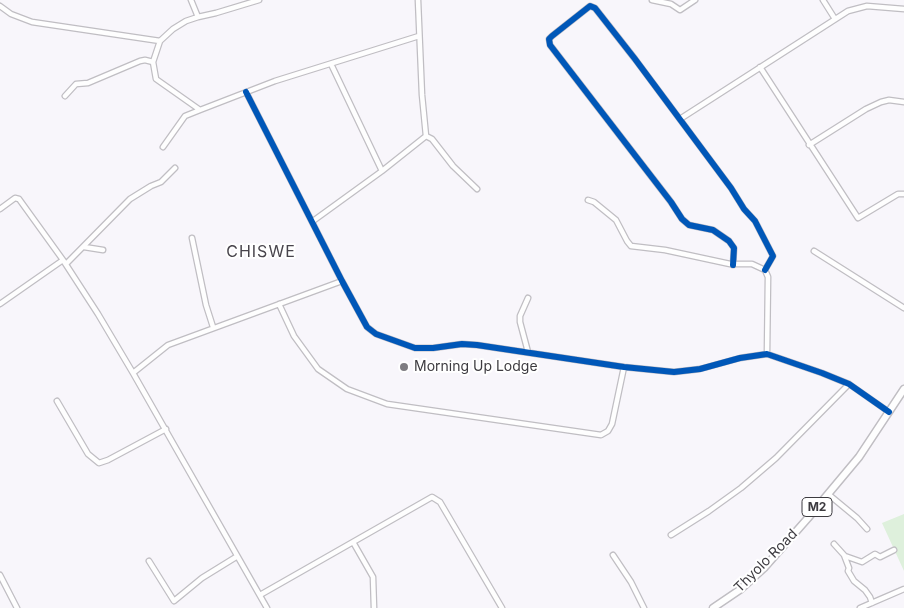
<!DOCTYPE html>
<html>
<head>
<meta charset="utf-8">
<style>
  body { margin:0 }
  canvas { display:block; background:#f8f6fb }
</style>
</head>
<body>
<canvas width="904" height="608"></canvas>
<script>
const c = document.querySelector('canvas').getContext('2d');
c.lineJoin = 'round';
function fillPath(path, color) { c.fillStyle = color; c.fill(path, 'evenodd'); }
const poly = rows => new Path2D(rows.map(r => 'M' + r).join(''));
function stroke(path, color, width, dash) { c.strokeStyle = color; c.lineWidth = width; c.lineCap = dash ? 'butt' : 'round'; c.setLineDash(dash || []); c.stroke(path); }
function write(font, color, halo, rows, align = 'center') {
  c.font = font + ' Inter,sans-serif'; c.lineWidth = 4; c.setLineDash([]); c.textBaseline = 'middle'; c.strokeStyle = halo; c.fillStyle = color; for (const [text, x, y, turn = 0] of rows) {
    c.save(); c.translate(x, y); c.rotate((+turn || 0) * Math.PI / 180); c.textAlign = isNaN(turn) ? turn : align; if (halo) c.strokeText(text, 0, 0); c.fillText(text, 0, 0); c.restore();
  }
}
fillPath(poly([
  [904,514,904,571,882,523]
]), '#def0dc');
const minor = poly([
  [191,0,198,17],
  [259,0,216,13,198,17,186,21,173,29,160,41,153,62,156,79,200,110,275,81,419,36],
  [418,0,422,95,426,136],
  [652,0,671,4,680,10,695,0],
  [823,0,835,19],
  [0,6,11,14,32,22,160,41],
  [331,64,382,171],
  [760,67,858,218,898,194,904,194],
  [246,92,342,281,367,327,376,334,415,348,433,348,462,344,477,345,624,367,674,372,700,369,740,358,767,354,822,373,849,384,889,412],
  [65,96,76,84,88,83,140,61,145,60,153,62],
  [680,119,848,11,867,6,904,9],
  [426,136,432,139,453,166,477,189],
  [809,145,866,109,881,102,889,100,904,102],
  [163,147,185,116,200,110],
  [588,200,594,202,616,220,627,241,631,246,665,250,730,264,752,264,765,270,768,277,767,354],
  [0,209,15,198,19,199,63,260,98,314,133,373,267,608],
  [313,221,382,171,426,136],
  [192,238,206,305,213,327],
  [84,247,103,250],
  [814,251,904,308],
  [66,264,130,199,151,186,161,182,175,168],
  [733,265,734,248,729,241,713,230,689,225,682,219,671,202,550,45,549,39,552,36,590,6,595,8,635,59,731,188,744,209,755,221,773,256,765,270],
  [0,304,63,260],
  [279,304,294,336,318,369,347,389,387,404,601,435,608,431,612,424,624,367],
  [528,352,520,322,520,316,528,298],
  [133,373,168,345,342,281],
  [57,401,88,454,99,463,108,460,166,429],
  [828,494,857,518,867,529],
  [671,535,709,511,741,488,776,458,849,384],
  [353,542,373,577,374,608],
  [834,544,844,555,849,568,848,571,854,581,865,590,870,597,872,603],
  [613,555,631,582,644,608],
  [845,556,862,562,875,554,880,557,894,550],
  [149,561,174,601,202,578,236,557],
  [0,575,17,608],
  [260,595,432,497,440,502,502,608],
  [860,608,904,589]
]);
const highway = poly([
  [713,608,741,589,764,568,808,518,859,457,904,389]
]);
stroke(minor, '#c0bec3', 7);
stroke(highway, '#c0bec3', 9);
stroke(minor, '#fefefe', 4.5);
stroke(highway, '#fefefe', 6);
stroke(poly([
  [246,92,342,281,367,327,376,334,415,348,433,348,462,344,477,345,624,367,674,372,700,369,740,358,767,354,822,373,849,384,889,412],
  [733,265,734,248,729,241,713,230,689,225,682,219,671,202,550,45,549,39,552,36,590,6,595,8,635,59,731,188,744,209,755,221,773,256,765,270]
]), '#0057b8', 6);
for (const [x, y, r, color] of [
  [404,367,5,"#7e7c81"]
]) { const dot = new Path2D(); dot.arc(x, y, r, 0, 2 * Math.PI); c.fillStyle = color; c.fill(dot); stroke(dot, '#fff', 2); }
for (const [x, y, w] of [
  [817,507,30]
]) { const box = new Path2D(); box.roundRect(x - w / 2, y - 9.5, w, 19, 4); c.fillStyle = '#fff'; c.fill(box); stroke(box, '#3d3b40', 1); }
write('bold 12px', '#3d3b40', null, [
  ["M2",817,507]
]);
write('14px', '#3d3b40', '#fff', [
  ["Morning Up Lodge",414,367]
], 'left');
write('14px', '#3d3b40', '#fff', [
  ["Thyolo Road",766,561,-45]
]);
c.letterSpacing = '1px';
write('16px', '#48444c', '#fff', [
  ["CHISWE",261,252]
]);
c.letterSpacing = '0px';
</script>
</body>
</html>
